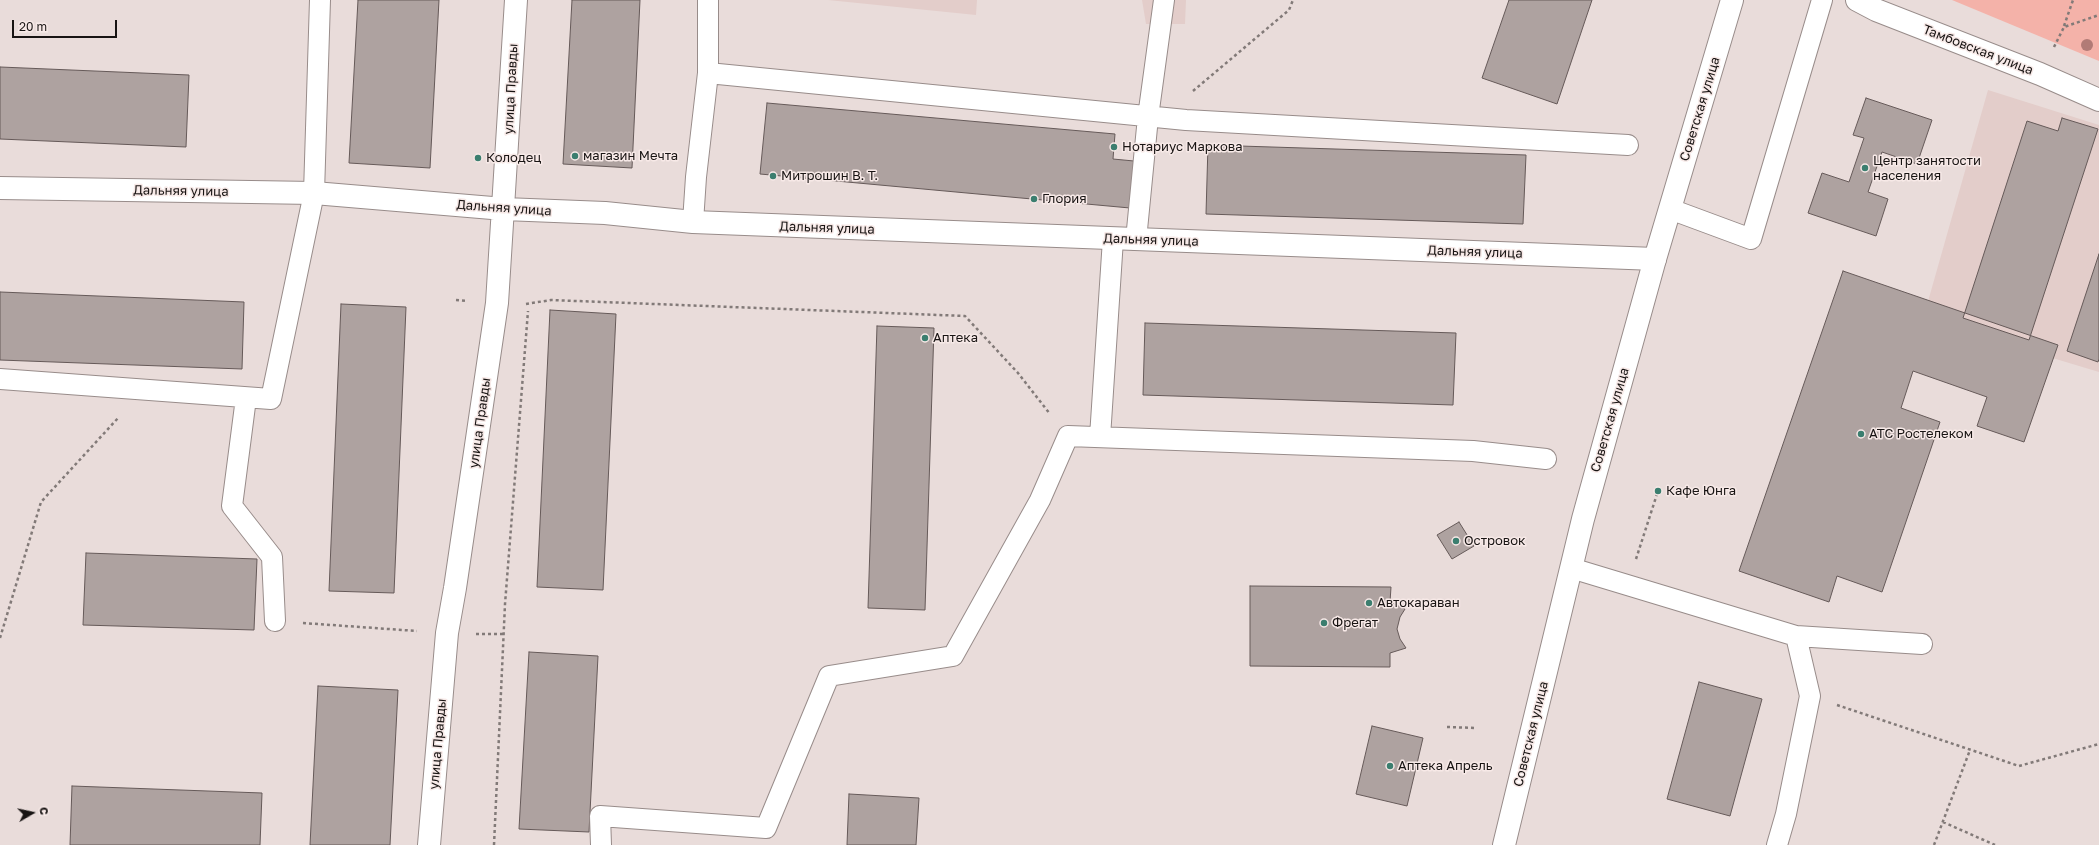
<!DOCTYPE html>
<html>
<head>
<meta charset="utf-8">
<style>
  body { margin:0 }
  #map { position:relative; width:2099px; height:845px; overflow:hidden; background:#e9dcda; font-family:"Golos Text",sans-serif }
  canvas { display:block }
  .north { position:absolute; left:12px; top:793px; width:40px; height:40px; -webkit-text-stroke:3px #f7e9e7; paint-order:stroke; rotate:81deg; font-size:11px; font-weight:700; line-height:16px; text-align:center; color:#181413 }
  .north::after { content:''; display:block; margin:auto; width:14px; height:18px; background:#181413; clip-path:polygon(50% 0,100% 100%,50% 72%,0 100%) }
  .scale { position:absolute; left:12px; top:20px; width:105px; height:18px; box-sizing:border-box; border:2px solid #181413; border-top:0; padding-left:5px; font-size:12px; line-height:14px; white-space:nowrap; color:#181413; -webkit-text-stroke:3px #f7e9e7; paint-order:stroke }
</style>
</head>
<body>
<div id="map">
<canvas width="2099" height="845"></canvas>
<div class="north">С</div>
<div class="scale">20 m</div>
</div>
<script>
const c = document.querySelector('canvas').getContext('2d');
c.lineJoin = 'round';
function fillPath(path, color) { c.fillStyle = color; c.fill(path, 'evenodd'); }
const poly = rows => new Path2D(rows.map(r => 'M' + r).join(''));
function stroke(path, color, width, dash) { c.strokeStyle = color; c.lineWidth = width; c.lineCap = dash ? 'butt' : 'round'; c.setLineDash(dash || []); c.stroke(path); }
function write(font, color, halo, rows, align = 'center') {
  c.font = font + ' "Golos Text",sans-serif'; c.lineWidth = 3; c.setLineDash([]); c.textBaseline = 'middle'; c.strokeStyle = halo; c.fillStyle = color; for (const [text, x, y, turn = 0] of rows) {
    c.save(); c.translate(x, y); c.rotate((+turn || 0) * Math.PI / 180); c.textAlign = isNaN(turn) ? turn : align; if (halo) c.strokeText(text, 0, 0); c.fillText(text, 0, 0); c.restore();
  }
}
fillPath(poly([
  [828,0,977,0,976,15],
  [1142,0,1186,0,1185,24,1146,24],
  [1988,90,2099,125,2099,372,1923,319]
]), '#e3cdca');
fillPath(poly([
  [1952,0,2099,0,2099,61]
]), '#f4b2a9');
const building = poly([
  [358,0,439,0,430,168,349,163,358,0],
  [572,0,640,0,632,168,563,164,572,0],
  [1509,0,1592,0,1557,104,1482,78,1509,0],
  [0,67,189,75,186,147,0,139,0,67],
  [1866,98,1932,120,1917,164,1882,152,1868,192,1888,199,1876,236,1808,213,1822,173,1849,182,1864,138,1853,135,1866,98],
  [767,103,1115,134,1113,159,1134,161,1130,208,760,174,767,103],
  [2062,118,2098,129,2029,340,1963,318,2027,121,2058,131,2062,118],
  [1208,145,1526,155,1523,224,1206,214,1208,145],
  [2099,254,2099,359,2098,362,2067,351,2099,254],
  [1843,271,2058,345,2024,442,1977,426,1987,397,1913,371,1901,408,1940,422,1882,592,1837,576,1829,602,1739,571,1843,271],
  [0,292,244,302,242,369,0,360,0,292],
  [341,304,406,307,394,593,329,591,341,304],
  [550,310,616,314,603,590,537,587,550,310],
  [1145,323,1456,333,1453,405,1143,395,1145,323],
  [877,326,934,328,925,610,868,608,877,326],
  [1459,522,1474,546,1452,559,1437,535,1459,522],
  [86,553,257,559,254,630,83,625,86,553],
  [1250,586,1391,587,1390,602,1405,609,1400,617,1397,629,1400,639,1406,648,1390,653,1390,667,1250,666,1250,586],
  [529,652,598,656,589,832,519,829,529,652],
  [1699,682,1762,699,1730,816,1667,799,1699,682],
  [318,686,398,690,390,845,310,845,318,686],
  [1372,726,1423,738,1407,806,1356,794,1372,726],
  [72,786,262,793,260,845,70,845,72,786],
  [849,794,919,798,916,845,847,845,849,794]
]);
fillPath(building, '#aea2a0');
stroke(building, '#665a59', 1);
const lane = poly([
  [708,73,1186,120,1628,145],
  [1670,209,1751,239,1822,0],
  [693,222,696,177,708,73,708,0],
  [1136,240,1148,117,1164,0],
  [0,379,271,399,314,193,320,0],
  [246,398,232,506,272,557,275,621],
  [1100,437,1113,239],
  [1571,568,1796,636,1922,644],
  [601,845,600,816,766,828,829,676,953,656,1040,500,1068,436,1473,451,1546,459],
  [1777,845,1786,814,1810,696,1796,636]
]);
const street = poly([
  [1857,0,1876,10,2040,74,2099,100],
  [0,188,314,193,504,209,605,213,693,222,1655,259],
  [429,845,447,633,455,588,497,303,516,0]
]);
const secondary = poly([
  [1504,845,1583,519,1655,259,1732,0]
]);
stroke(lane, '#988c8a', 22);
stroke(street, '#988c8a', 24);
stroke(secondary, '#988c8a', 24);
stroke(poly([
  [2064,26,2073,0],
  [2054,47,2064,27,2099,15],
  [1193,91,1289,10,1293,0],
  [456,300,467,301],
  [526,304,551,300,965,316,1018,373,1050,414],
  [1636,559,1658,491],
  [303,623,417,631],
  [476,634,504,634],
  [0,638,41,502,119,417],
  [1837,705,2019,766,2099,744],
  [1447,727,1477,728],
  [1943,822,1995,845],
  [494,845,505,604,528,311],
  [1934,845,1970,750]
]), '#827a78', 2.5, [3, 3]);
stroke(lane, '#fff', 20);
stroke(street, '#fff', 22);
stroke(secondary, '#fff', 22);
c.fillStyle = '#b17b76';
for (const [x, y] of [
  [2087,45]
]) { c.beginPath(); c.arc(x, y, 6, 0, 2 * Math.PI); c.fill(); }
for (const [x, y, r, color] of [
  [1114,147,4,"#3b7e6f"],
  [575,156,4,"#3b7e6f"],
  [478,158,4,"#3b7e6f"],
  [1865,168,4,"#3b7e6f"],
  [773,176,4,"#3b7e6f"],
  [1034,199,4,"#3b7e6f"],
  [925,338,4,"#3b7e6f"],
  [1861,434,4,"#3b7e6f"],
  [1658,491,4,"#3b7e6f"],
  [1456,541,4,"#3b7e6f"],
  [1369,603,4,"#3b7e6f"],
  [1324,623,4,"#3b7e6f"],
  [1390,766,4,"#3b7e6f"]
]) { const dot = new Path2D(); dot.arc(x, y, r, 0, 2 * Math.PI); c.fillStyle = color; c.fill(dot); stroke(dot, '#f7e9e7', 1.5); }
write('13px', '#181413', '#f7e9e7', [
  ["Тамбовская улица",1978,50,21],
  ["улица Правды",511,89,-87],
  ["Советская улица",1700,109,-73],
  ["Дальняя улица",181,191,1],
  ["Дальняя улица",504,208,4],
  ["Дальняя улица",827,228,2],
  ["Дальняя улица",1151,240,2],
  ["Дальняя улица",1475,252,2],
  ["Советская улица",1610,420,-74],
  ["улица Правды",480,423,-82],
  ["Советская улица",1531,734,-76],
  ["улица Правды",438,744,-85]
]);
write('13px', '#181413', '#f7e9e7', [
  ["Нотариус Маркова",1122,147],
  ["магазин Мечта",583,156],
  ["Колодец",486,158],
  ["Центр занятости",1873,161],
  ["населения",1873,176],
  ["Митрошин В. Т.",781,176],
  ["Глория",1042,199],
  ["Аптека",933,338],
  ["АТС Ростелеком",1869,434],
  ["Кафе Юнга",1666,491],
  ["Островок",1464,541],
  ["Автокараван",1377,603],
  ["Фрегат",1332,623],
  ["Аптека Апрель",1398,766]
], 'left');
</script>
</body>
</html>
